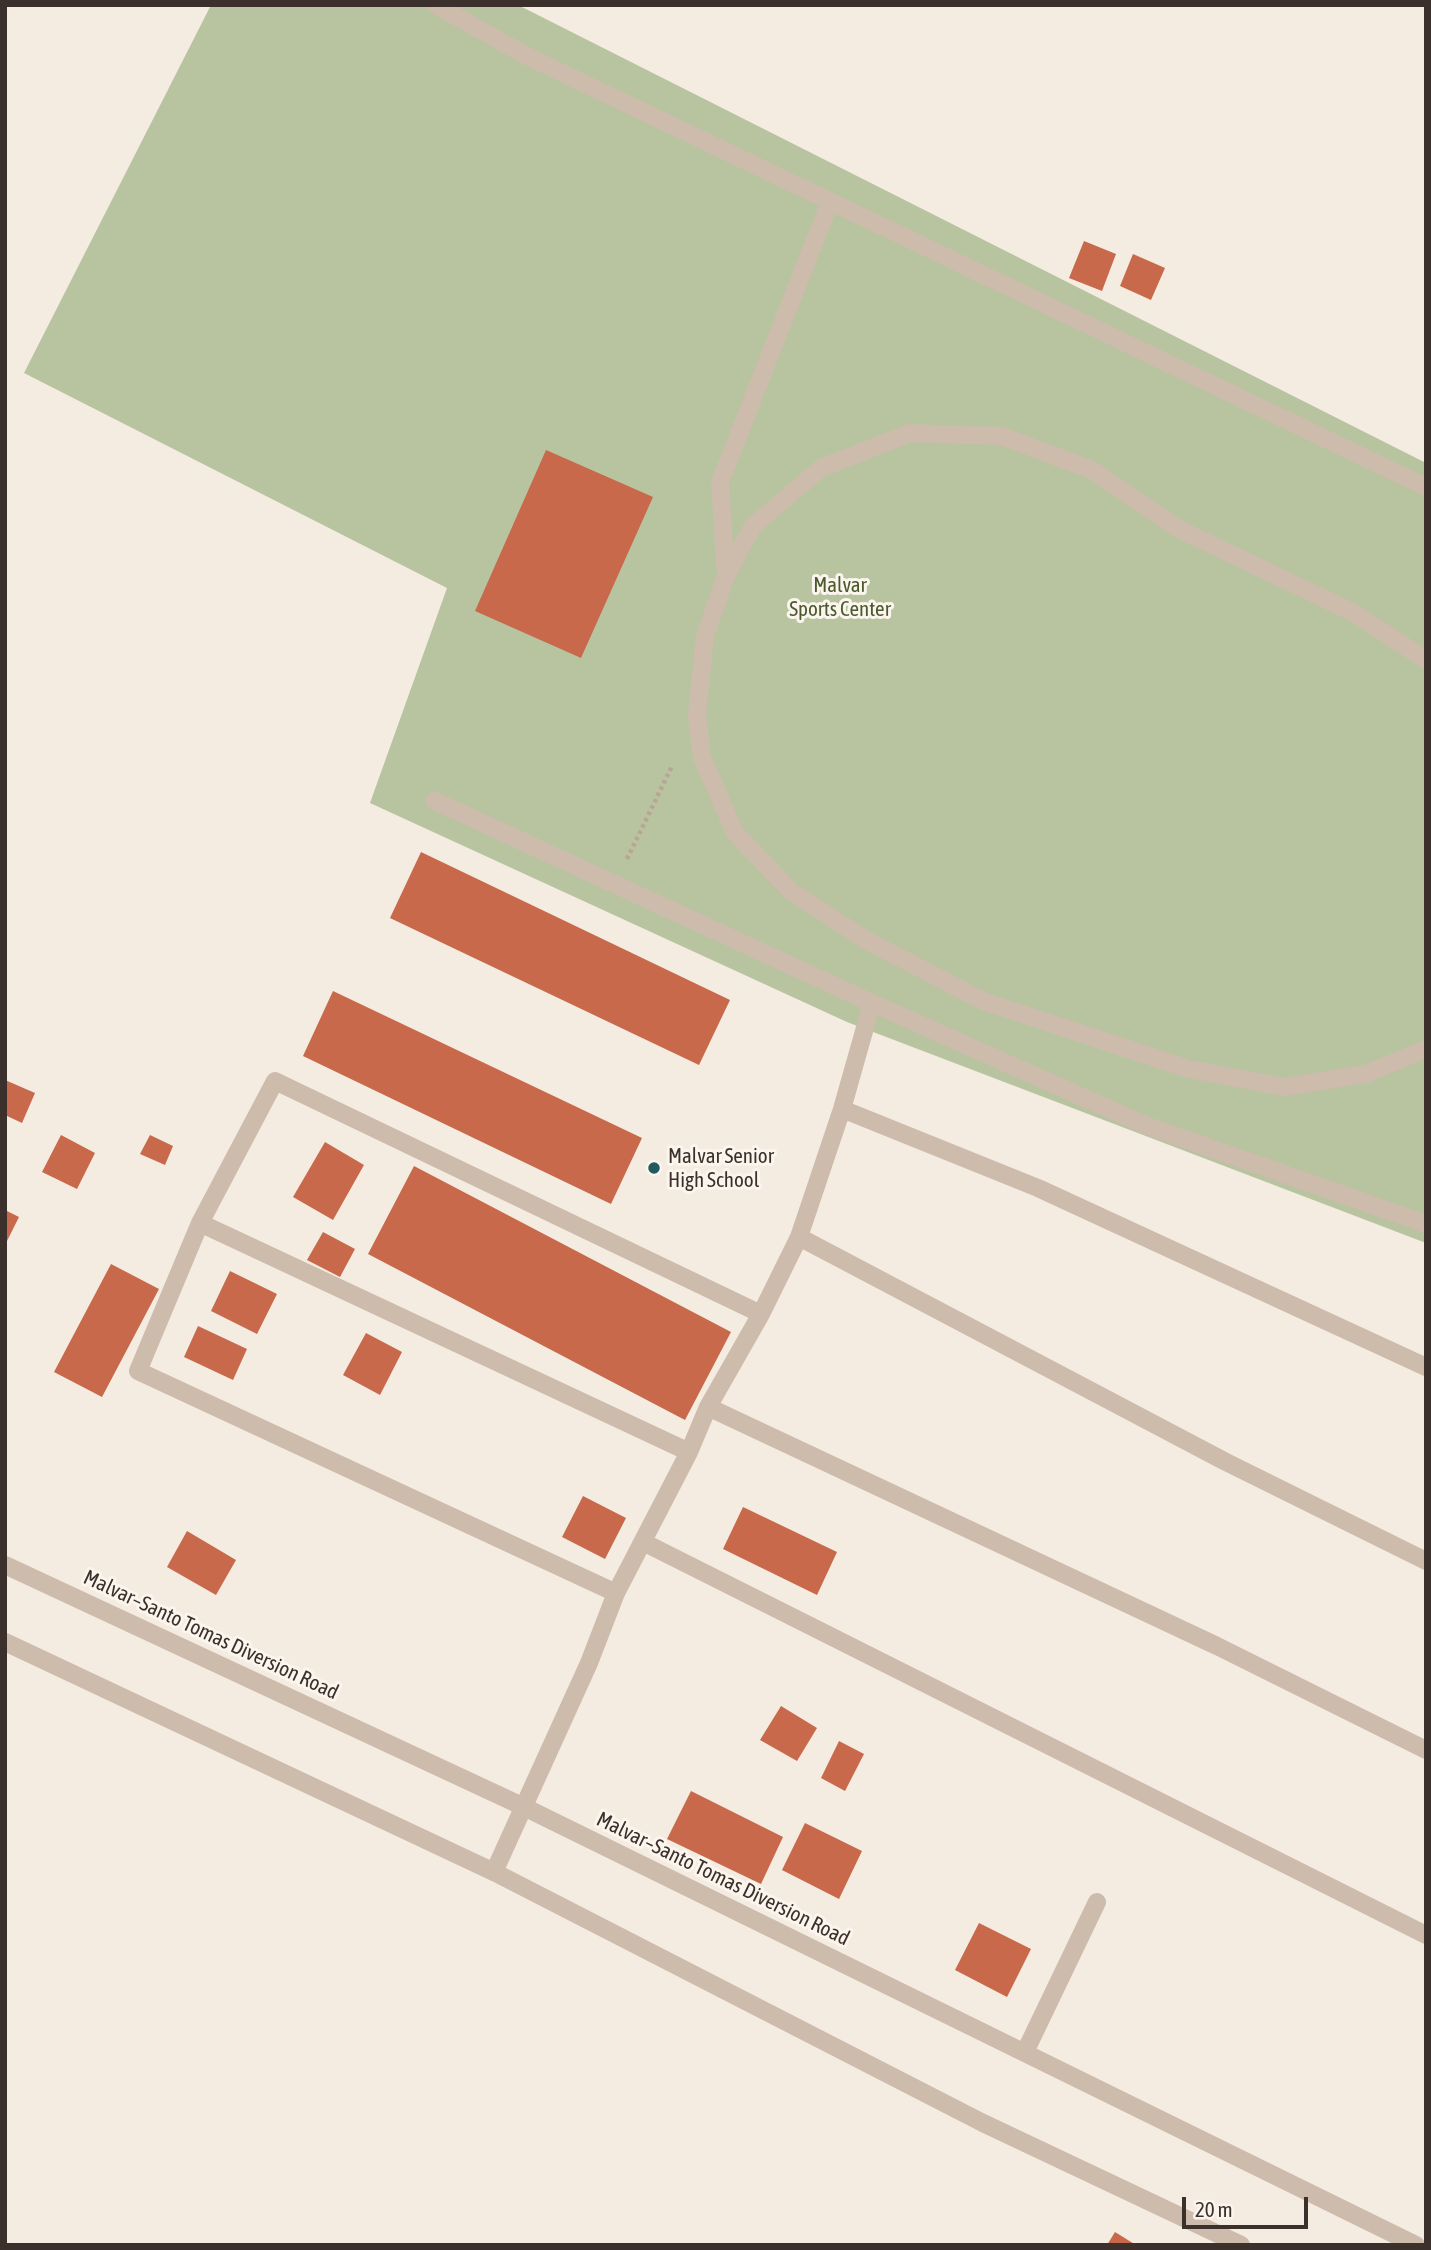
<!DOCTYPE html>
<html>
<head>
<meta charset="utf-8">
<style>
  body { margin:0 }
  #map { position:relative; width:1431px; height:2250px; overflow:hidden; background:#f4ebe1; font-family:"Asap Condensed",sans-serif }
  canvas { display:block }
  .frame { position:absolute; inset:0; border:7px solid #3b302b; pointer-events:none }
  .scale { position:absolute; left:1182px; top:2197px; width:126px; height:32px; box-sizing:border-box; border:4px solid #3b302b; border-top:0; padding-left:9px; font-size:21px; line-height:24px; white-space:nowrap; color:#3b302b; -webkit-text-stroke:5px #fbf5ee; paint-order:stroke }
</style>
</head>
<body>
<div id="map">
<canvas width="1431" height="2250"></canvas>
<div class="frame"></div>
<div class="scale">20 m</div>
</div>
<script>
const c = document.querySelector('canvas').getContext('2d');
c.lineJoin = 'round';
function fillPath(path, color) { c.fillStyle = color; c.fill(path, 'evenodd'); }
const poly = rows => new Path2D(rows.map(r => 'M' + r).join(''));
function stroke(path, color, width, dash) { c.strokeStyle = color; c.lineWidth = width; c.lineCap = dash ? 'butt' : 'round'; c.setLineDash(dash || []); c.stroke(path); }
function write(font, color, halo, rows, align = 'center') {
  c.font = font + ' "Asap Condensed",sans-serif'; c.lineWidth = 6; c.setLineDash([]); c.textBaseline = 'middle'; c.strokeStyle = halo; c.fillStyle = color; for (const [text, x, y, turn = 0] of rows) {
    c.save(); c.translate(x, y); c.rotate((+turn || 0) * Math.PI / 180); c.textAlign = isNaN(turn) ? turn : align; if (halo) c.strokeText(text, 0, 0); c.fillText(text, 0, 0); c.restore();
  }
}
fillPath(poly([
  [211,5,518,5,1426,463,1426,1243,847,1022,370,803,447,588,24,373]
]), '#b8c4a0');
fillPath(poly([
  [1084,241,1116,254,1102,291,1069,278],
  [1133,254,1165,268,1151,300,1120,286],
  [546,450,653,497,581,658,475,611],
  [421,852,730,1000,699,1065,390,918],
  [333,991,642,1138,611,1204,303,1056],
  [5,1080,35,1093,22,1123,5,1115],
  [61,1135,95,1153,77,1189,42,1172],
  [150,1135,173,1146,165,1165,140,1154],
  [325,1142,364,1165,333,1220,293,1197],
  [414,1166,731,1332,685,1420,368,1254],
  [5,1210,19,1217,5,1245],
  [323,1232,355,1249,340,1277,307,1260],
  [111,1264,159,1289,102,1397,54,1372],
  [230,1271,277,1294,257,1334,211,1311],
  [198,1326,247,1349,233,1380,184,1357],
  [366,1333,402,1352,380,1395,343,1375],
  [583,1496,626,1518,605,1559,562,1537],
  [743,1507,837,1552,817,1595,723,1549],
  [187,1531,236,1560,216,1595,167,1567],
  [781,1706,817,1728,797,1761,760,1740],
  [839,1741,864,1754,845,1791,821,1778],
  [691,1791,783,1837,761,1884,667,1839],
  [805,1823,862,1851,839,1899,782,1870],
  [979,1923,1031,1949,1007,1997,955,1970],
  [1115,2232,1136,2245,1107,2245]
]), '#c8694b');
stroke(poly([
  [627,859,672,766]
]), '#b9a596', 4.5, [3.5, 3.5]);
stroke(poly([
  [726,576,720,482,830,202],
  [1426,660,1356,614,1177,528,1092,470,1002,436,910,433,821,468,753,526,726,576,705,636,697,715,702,757,735,833,791,891,866,940,983,1001,1189,1069,1284,1087,1365,1074,1426,1049],
  [435,801,872,1003],
  [1025,2052,1097,1902]
]), '#cdbbac', 18);
stroke(poly([
  [436,5,525,55,1426,487],
  [842,1109,1038,1188,1426,1367],
  [200,1223,689,1452],
  [799,1237,1226,1462,1426,1561],
  [708,1407,1217,1646,1426,1750],
  [643,1542,1426,1935],
  [616,1593,138,1371,200,1223,275,1081,761,1314],
  [494,1872,589,1663,616,1593,689,1452,708,1407,761,1314,799,1237,842,1109,872,1003,1145,1125,1426,1224]
]), '#cdbbac', 18);
stroke(poly([
  [5,1565,522,1806,1416,2245],
  [5,1642,494,1872,983,2123,1241,2245]
]), '#cdbbac', 18);
for (const [x, y, r, color] of [
  [654,1168,7,"#1f5a5e"]
]) { const dot = new Path2D(); dot.arc(x, y, r, 0, 2 * Math.PI); c.fillStyle = color; c.fill(dot); stroke(dot, '#fbf5ee', 2.5); }
write('21px', '#4a5a2e', '#fbf5ee', [
  ["Malvar",840,585],
  ["Sports Center",840,609]
]);
write('21px', '#3b302b', '#fbf5ee', [
  ["Malvar Senior",668,1156],
  ["High School",668,1180]
], 'left');
write('21px', '#3b302b', '#fbf5ee', [
  ["Malvar–Santo Tomas Diversion Road",211,1635,25],
  ["Malvar–Santo Tomas Diversion Road",723,1879,26]
]);
</script>
</body>
</html>
